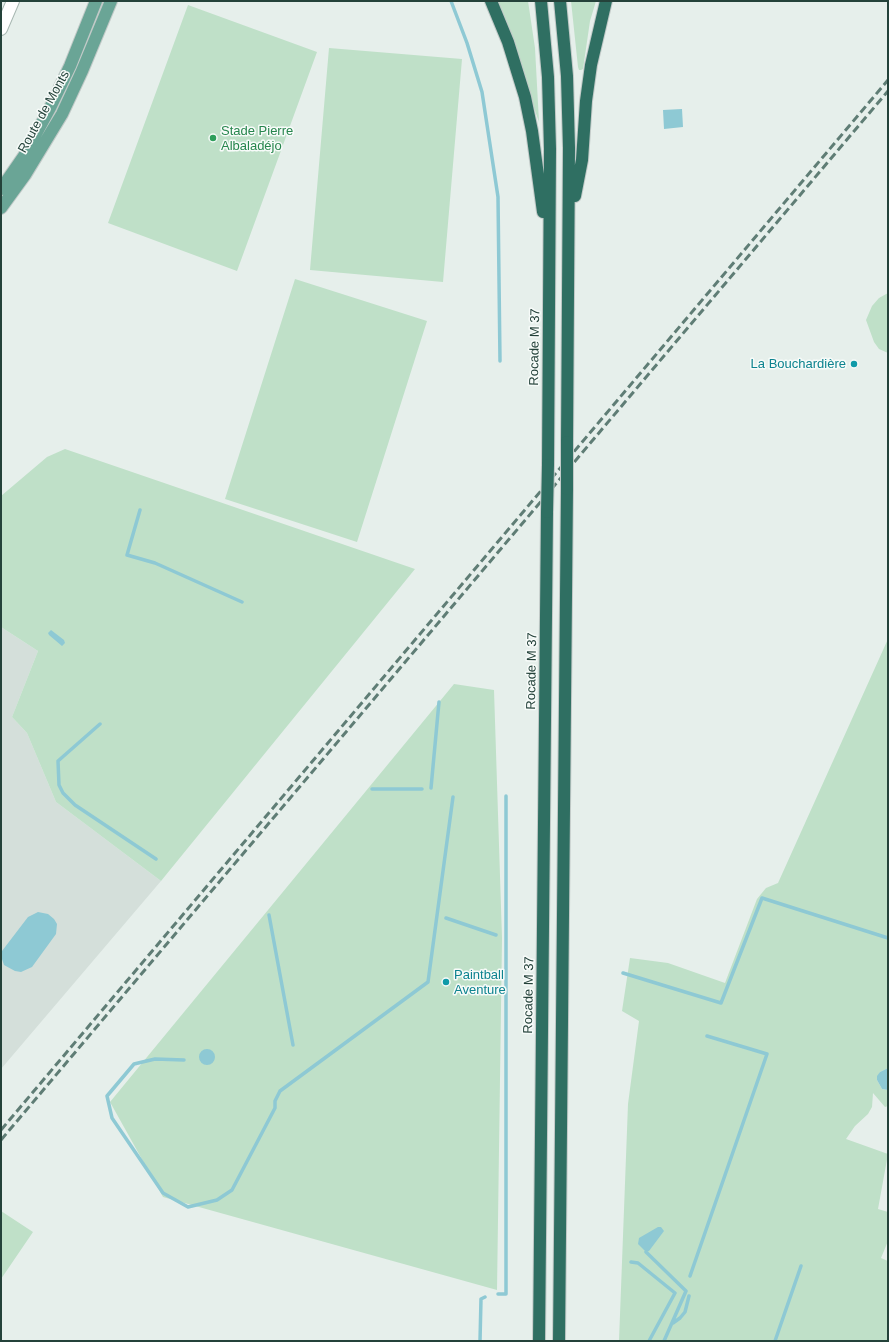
<!DOCTYPE html>
<html>
<head>
<meta charset="utf-8">
<style>
  body { margin:0 }
  #map { position:relative; width:889px; height:1342px; overflow:hidden; background:#e6efeb; font-family:Arial,sans-serif }
  canvas { display:block }
  .frame { position:absolute; inset:0; border:2px solid #24423a; pointer-events:none }
</style>
</head>
<body>
<div id="map">
<canvas width="889" height="1342"></canvas>
<div class="frame"></div>
</div>
<script>
const c = document.querySelector('canvas').getContext('2d');
c.lineJoin = 'round';
function fillPath(path, color) { c.fillStyle = color; c.fill(path, 'evenodd'); }
const poly = rows => new Path2D(rows.map(r => 'M' + r).join(''));
function stroke(path, color, width, dash) { c.strokeStyle = color; c.lineWidth = width; c.lineCap = dash ? 'butt' : 'round'; c.setLineDash(dash || []); c.stroke(path); }
function write(font, color, halo, rows, align = 'center') {
  c.font = font + ' Arial,sans-serif'; c.lineWidth = 3; c.setLineDash([]); c.textBaseline = 'middle'; c.strokeStyle = halo; c.fillStyle = color; for (const [text, x, y, turn = 0] of rows) {
    c.save(); c.translate(x, y); c.rotate((+turn || 0) * Math.PI / 180); c.textAlign = isNaN(turn) ? turn : align; if (halo) c.strokeText(text, 0, 0); c.fillText(text, 0, 0); c.restore();
  }
}
fillPath(poly([
  [1,627,38,651,12,717,27,733,56,802,161,881,1,1069]
]), '#d4dfda');
fillPath(poly([
  [496,1,528,1,535,48,539,122],
  [571,1,596,1,590,21,583,69,581,70,579,70,578,67],
  [188,5,317,52,237,271,108,223],
  [329,48,462,59,443,282,310,270],
  [295,279,427,321,357,542,225,499],
  [888,293,888,353,879,349,874,342,866,320,872,306,879,298],
  [65,449,415,569,161,881,56,802,27,733,12,717,38,651,1,627,1,496,47,457],
  [888,639,888,1068,880,1072,877,1080,882,1089,888,1090,888,1106,885,1107,873,1093,872,1107,868,1114,855,1126,846,1139,888,1154,878,1209,888,1212,888,1241,881,1258,888,1261,888,1341,619,1341,628,1104,639,1021,622,1011,630,958,668,963,725,983,757,899,766,888,778,883],
  [454,684,494,690,502,938,497,1290,163,1197,110,1102],
  [1,1211,33,1232,1,1279]
]), '#bfe0c8');
fillPath(poly([
  [682,109,683,127,664,129,663,110],
  [51,630,64,640,65,643,62,646,49,635,48,633],
  [38,912,48,914,54,919,57,924,56,934,32,967,21,972,15,971,4,965,1,956,2,951,28,917],
  '199 1057a8 8 0 1 1 16 0a8 8 0 1 1-16 0Z',
  [888,1068,888,1090,882,1089,877,1080,877,1076,880,1072],
  [658,1227,661,1227,664,1231,649,1251,646,1252,638,1244,639,1238]
]), '#8ec9d4');
stroke(poly([
  [451,1,467,43,482,92,498,197,500,361],
  [140,510,127,555,155,563,242,602],
  [100,724,58,761,59,785,63,793,75,805,156,859],
  [431,788,439,702],
  [372,789,422,789],
  [269,915,293,1045],
  [446,918,496,935],
  [623,973,721,1003,762,898,888,938],
  [184,1060,155,1059,134,1064,107,1096,112,1118,163,1193,188,1207,217,1200,232,1190,275,1108,275,1101,280,1091,428,982,453,797],
  [646,1252,686,1291,664,1341],
  [631,1262,638,1263,675,1293,649,1341],
  [690,1276,767,1054,707,1036],
  [498,1294,506,1294,506,796],
  [673,1323,680,1318,685,1312,689,1296],
  [480,1341,481,1299,485,1297],
  [775,1341,801,1266]
]), '#8ec9d4', 3.5);
const minor = poly([
  [1,29,13,1]
]);
const major = poly([
  [1,189,24,156,50,108,70,66,96,1],
  [1,208,25,175,62,114,82,71,111,1]
]);
const highway = poly([
  [491,1,508,42,525,97,532,131,543,212],
  [541,1,548,77,550,149,548,465],
  [560,1,567,76,569,148,567,442],
  [575,196,582,160,586,101,591,65,606,1],
  [539,1341,547,512],
  [559,1341,567,489]
]);
stroke(minor, '#a8b8b2', 14);
stroke(major, '#c2cac8', 14);
stroke(highway, '#c2cac8', 14);
stroke(minor, '#fff', 12);
stroke(major, '#6aa596', 12);
stroke(highway, '#2f6f62', 12);
stroke(poly([
  [1,1130,888,80],
  [1,1140,888,91]
]), '#5f7d75', 3, [8, 4]);
const highwayBridge = poly([
  [567,489,567,442],
  [547,512,548,465]
]);
stroke(highwayBridge, '#c2cac8', 14, []);
stroke(highwayBridge, '#2f6f62', 12);
for (const [x, y, r, color] of [
  [213,138,4,"#2e9e5b"],
  [854,364,4,"#0f9aa8"],
  [446,982,4,"#0f9aa8"]
]) { const dot = new Path2D(); dot.arc(x, y, r, 0, 2 * Math.PI); c.fillStyle = color; c.fill(dot); stroke(dot, '#f7fbf9', 1.5); }
write('13px', '#24423a', '#f7fbf9', [
  ["Route de Monts",44,112,-61],
  ["Rocade M 37",535,347,-89],
  ["Rocade M 37",532,671,-89],
  ["Rocade M 37",529,995,-89]
]);
write('13px', '#27864d', '#f7fbf9', [
  ["Stade Pierre",221,131],
  ["Albaladéjo",221,146]
], 'left');
write('13px', '#0d838f', '#f7fbf9', [
  ["La Bouchardière",846,364],
  ["Paintball",454,975,"left"],
  ["Aventure",454,990,"left"]
], 'right');
</script>
</body>
</html>
